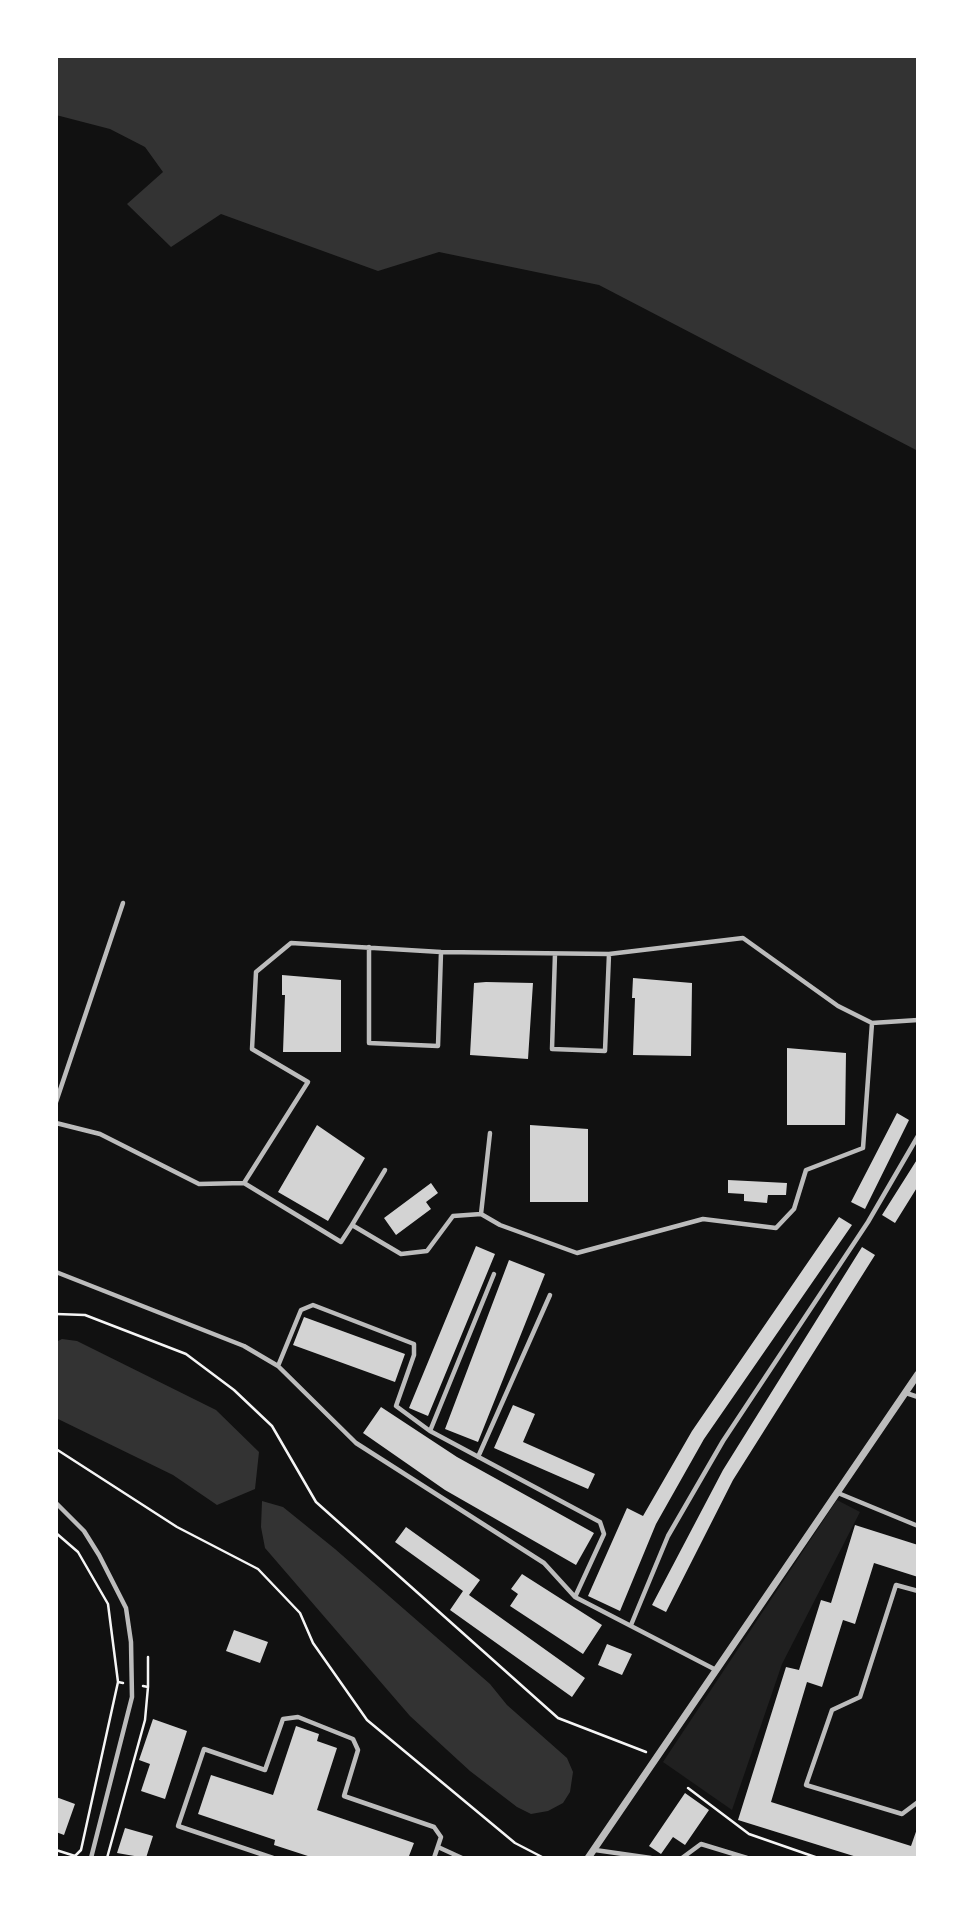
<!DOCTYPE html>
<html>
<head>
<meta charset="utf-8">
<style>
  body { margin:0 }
  #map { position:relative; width:974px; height:1914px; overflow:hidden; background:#111; font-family:"Fira Sans",sans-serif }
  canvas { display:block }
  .frame { position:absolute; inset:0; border:58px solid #fff; pointer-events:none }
</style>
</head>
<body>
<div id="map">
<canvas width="974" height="1914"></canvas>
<div class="frame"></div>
</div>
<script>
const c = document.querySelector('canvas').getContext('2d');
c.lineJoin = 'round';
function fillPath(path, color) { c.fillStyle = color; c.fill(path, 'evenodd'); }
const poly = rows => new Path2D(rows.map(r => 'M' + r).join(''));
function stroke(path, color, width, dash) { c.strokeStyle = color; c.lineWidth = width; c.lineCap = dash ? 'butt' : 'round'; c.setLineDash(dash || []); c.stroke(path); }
fillPath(poly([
  [837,1500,860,1512,782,1664,732,1810,663,1762]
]), '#202020');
fillPath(poly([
  [56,56,918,56,918,451,599,285,439,252,378,271,221,214,171,247,127,204,163,172,145,147,110,129,56,115],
  [62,1339,77,1341,216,1410,259,1452,255,1489,217,1505,173,1475,56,1418,56,1342],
  [262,1501,283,1507,335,1549,490,1684,507,1705,567,1758,573,1772,570,1792,563,1803,548,1811,531,1814,517,1807,470,1771,410,1716,265,1548,261,1527]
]), '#333');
fillPath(poly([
  [282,975,341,980,341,1052,283,1052,285,995,282,995],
  [633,978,692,983,691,1056,633,1055,635,998,632,998],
  [486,982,533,983,528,1059,470,1055,474,983],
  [787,1048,846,1053,845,1125,787,1125],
  [897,1113,909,1120,865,1209,851,1202],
  [317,1125,365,1158,328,1221,278,1192],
  [530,1125,588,1129,588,1202,530,1202],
  [918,1158,918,1186,895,1223,882,1215],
  [728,1180,787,1183,786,1195,768,1195,767,1203,744,1201,744,1194,728,1193],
  [431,1183,438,1193,426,1202,431,1209,396,1235,384,1218],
  [839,1217,852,1225,704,1439,656,1524,620,1611,588,1596,627,1508,643,1516,692,1431],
  [476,1246,495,1254,428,1416,409,1408],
  [862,1247,875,1255,733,1480,666,1612,652,1605,723,1470],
  [509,1260,545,1274,478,1442,445,1429],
  [304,1317,405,1354,395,1382,293,1345],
  [513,1405,535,1414,523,1442,595,1474,588,1489,494,1448],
  [381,1407,457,1457,594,1533,576,1565,445,1490,363,1433],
  [855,1525,918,1545,918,1577,874,1563,855,1624,843,1620,822,1687,807,1682,771,1802,911,1846,918,1826,918,1858,860,1858,738,1820,786,1667,799,1670,821,1600,831,1603],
  [406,1527,480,1580,469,1595,585,1678,572,1697,450,1610,463,1591,395,1542],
  [522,1574,602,1625,583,1654,510,1606,518,1594,511,1589],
  [234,1630,268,1642,260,1663,226,1651],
  [607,1644,632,1654,622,1675,598,1665],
  [153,1719,187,1731,165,1799,141,1791,150,1764,139,1760],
  [296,1726,319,1734,317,1741,337,1748,317,1810,414,1843,409,1856,414,1858,314,1858,274,1845,275,1840,198,1814,211,1775,273,1795],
  [685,1793,709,1810,685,1845,673,1837,661,1854,649,1846],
  [56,1797,75,1804,64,1835,56,1832],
  [125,1828,153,1836,146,1858,117,1853]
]), '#d3d3d3');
stroke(poly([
  [56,1314,85,1315,186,1354,234,1390,272,1426,316,1502,558,1718,646,1752],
  [56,1449,177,1527,258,1569,300,1613,313,1643,367,1720,515,1843,544,1858],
  [56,1533,78,1552,108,1604,118,1682],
  [143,1686,148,1687,148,1657],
  [688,1788,749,1834,818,1858],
  [56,1850,75,1856,81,1850,118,1682,123,1683],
  [107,1858,145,1720,148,1687]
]), '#f5f5f5', 2.5);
stroke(poly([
  [369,947,369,1043,438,1046,441,952],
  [555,954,552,1049,605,1051,609,954],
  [872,1023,918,1020],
  [56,1102,123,903],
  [56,1123,100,1134,199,1184,244,1183,341,1242,352,1225,401,1254,427,1251,453,1216,481,1214,500,1225,577,1253,703,1219,776,1228,794,1209,806,1170,863,1148,872,1023,838,1006,743,938,609,954,441,952,291,943,256,972,252,1049,308,1082,244,1183],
  [481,1214,490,1133],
  [352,1225,385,1170],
  [56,1272,244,1346,278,1366,356,1443,544,1563,575,1597,716,1670],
  [494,1274,430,1431,600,1522,604,1534,575,1597],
  [278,1366,301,1310,313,1305,414,1344,414,1355,396,1406,430,1431],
  [906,1393,918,1397],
  [478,1457,550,1295],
  [838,1493,918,1526],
  [56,1503,84,1531,99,1555,126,1608,131,1642,132,1697,91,1858],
  [918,1591,896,1585,860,1697,832,1710,806,1785,902,1814,918,1802],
  [631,1625,668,1536,723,1441,868,1222,918,1136],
  [438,1847,462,1858],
  [595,1850,651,1858],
  [273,1858,178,1826,204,1749,265,1770,283,1719,298,1717,353,1739,358,1750,344,1796,434,1827,441,1837,434,1858],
  [682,1858,701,1844,747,1858]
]), '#bcbcbc', 4.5);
stroke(poly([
  [588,1858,918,1374]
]), '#bcbcbc', 7);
</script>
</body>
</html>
